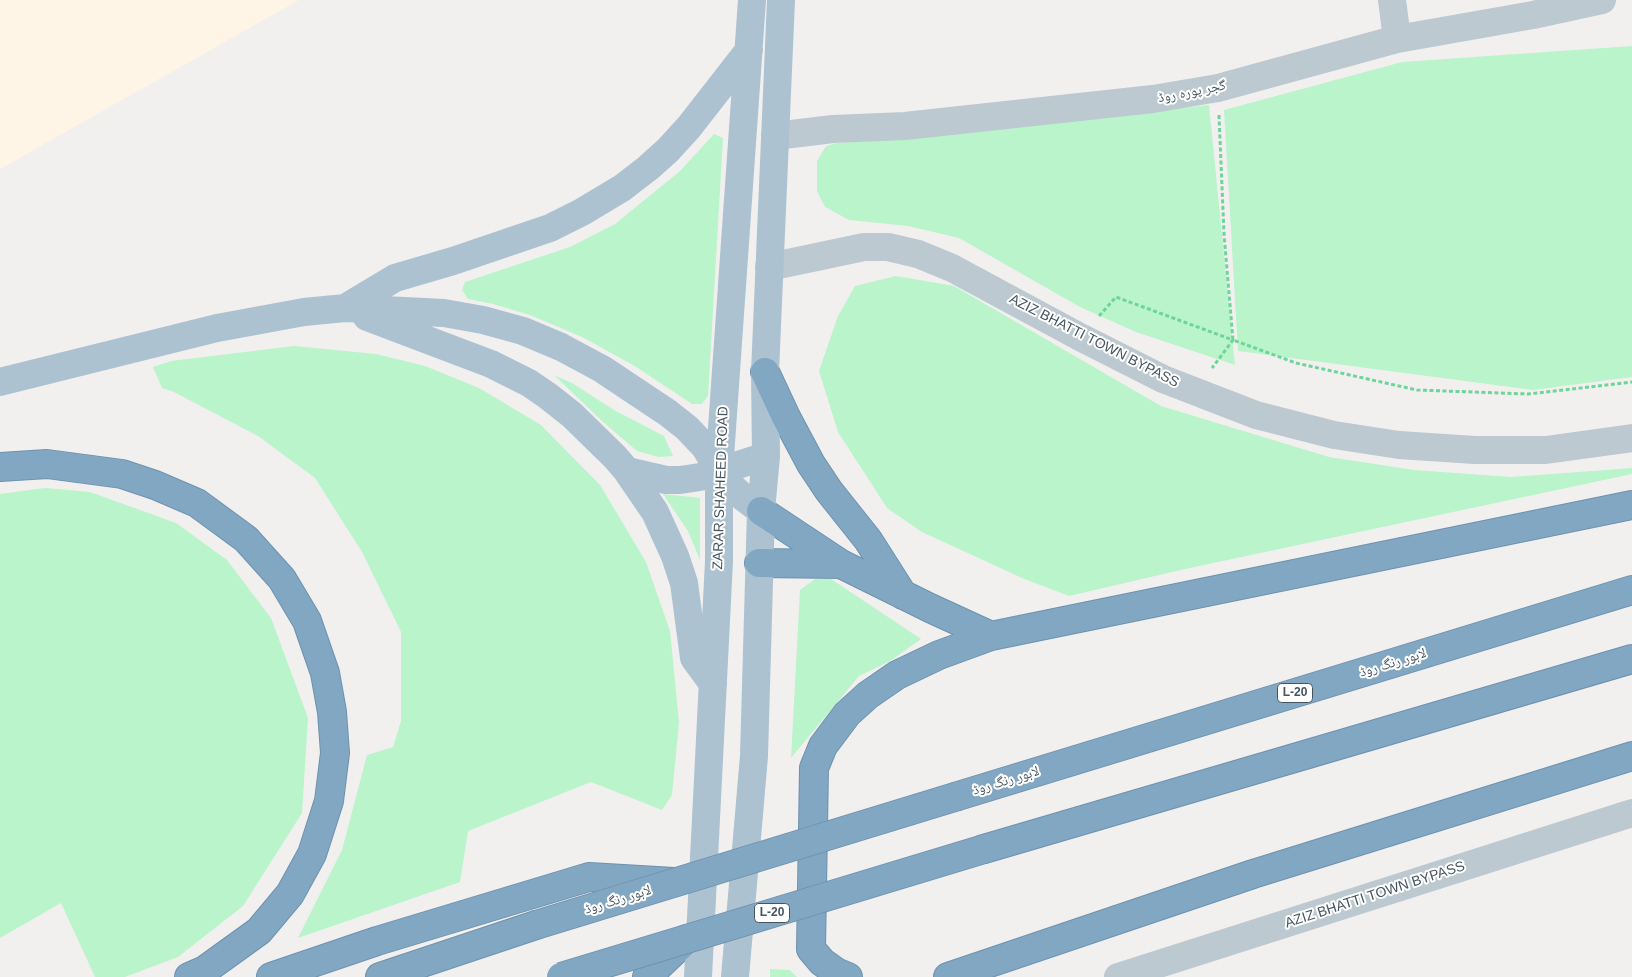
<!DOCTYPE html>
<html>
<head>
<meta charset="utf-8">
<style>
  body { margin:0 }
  canvas { display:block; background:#f2efef }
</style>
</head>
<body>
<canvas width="1632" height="977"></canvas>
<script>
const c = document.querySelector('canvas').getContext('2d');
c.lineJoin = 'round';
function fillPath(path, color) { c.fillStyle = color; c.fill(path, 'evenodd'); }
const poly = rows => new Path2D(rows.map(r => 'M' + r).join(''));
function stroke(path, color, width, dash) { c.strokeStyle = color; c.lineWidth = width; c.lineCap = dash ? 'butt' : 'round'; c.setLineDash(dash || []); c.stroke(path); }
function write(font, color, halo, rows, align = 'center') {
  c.font = font + ' Helvetica,"Noto Naskh Arabic",sans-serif'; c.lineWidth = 4; c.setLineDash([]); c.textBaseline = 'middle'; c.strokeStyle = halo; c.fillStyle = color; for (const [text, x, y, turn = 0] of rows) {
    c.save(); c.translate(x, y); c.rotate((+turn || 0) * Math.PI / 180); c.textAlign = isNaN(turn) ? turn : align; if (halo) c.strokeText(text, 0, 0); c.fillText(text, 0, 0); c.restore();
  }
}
fillPath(poly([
  [0,0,299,0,0,169]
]), '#fef5e7');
fillPath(poly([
  [1632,46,1632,377,1533,390,1238,351,1224,110,1402,62],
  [1209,105,1235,365,1136,332,1080,307,959,238,908,226,849,220,825,207,817,191,817,161,826,146,837,143,902,139],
  [714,134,723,138,708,396,702,404,692,404,633,365,582,337,530,315,493,304,468,299,462,290,465,282,570,247,615,224,679,172],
  [896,276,954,286,1161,406,1329,457,1414,470,1511,477,1632,468,1632,474,1185,569,1069,596,1022,578,922,532,887,508,838,432,819,371,838,316,855,286],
  [294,346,376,354,425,366,479,388,541,425,600,485,646,562,670,631,679,722,672,795,662,810,591,782,468,831,460,882,298,938,342,850,367,755,393,747,401,721,401,632,362,552,315,478,258,436,174,392,162,388,153,367,171,361],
  [554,375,572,383,614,410,664,436,673,456,659,457,637,451,602,421],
  [45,488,90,492,176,523,227,560,271,618,308,718,302,813,243,906,178,957,125,977,95,977,61,903,0,938,0,494],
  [663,494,700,498,700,560,688,531],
  [815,579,831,579,921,639,890,661,859,676,791,758,800,590],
  [770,969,790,970,797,977,770,977]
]), '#baf4cb');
const highway = poly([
  [765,372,786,417,811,464,829,491,868,540,903,595],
  [0,467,47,464,122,474,155,485,197,503,246,539,282,579,307,621,325,673,332,712,335,753,329,801,312,854,290,894,259,931,205,970,189,977],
  [761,511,841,564,930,608,991,636],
  [759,563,841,564],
  [958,796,1632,590],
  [984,849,1632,659],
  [271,977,377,941,589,877,674,882],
  [380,977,536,925],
  [647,977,687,939],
  [848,977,836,972,822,962,811,949,814,768,823,746,847,714,868,695,897,675,939,655,991,636,1632,505],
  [948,977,1253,874,1632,756]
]);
stroke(highway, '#6d92af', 30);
stroke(poly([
  [1219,115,1224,234,1233,340,1296,363,1417,390,1528,394,1632,382],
  [1099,316,1116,297,1233,340,1212,368]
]), '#6ed599', 3, [4, 2.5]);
stroke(poly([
  [1392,0,1397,39],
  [775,136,833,129,905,126,1153,99,1218,88,1397,39,1533,15,1602,0],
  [769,267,864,247,888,247,918,254,952,268,1080,337,1163,379,1256,415,1334,435,1399,445,1475,450,1546,450,1632,438],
  [1118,977,1632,813]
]), '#bcc9d0', 28);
stroke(poly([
  [345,308,395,278,453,261,550,228,582,212,622,188,648,168,668,150,689,127,749,50],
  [367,317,491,364,529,383,548,396,572,415,615,457,627,471,655,512,675,556,684,583,694,658,713,684],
  [0,382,217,328,304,312,345,308,444,313,483,320,523,331,561,347,602,369,668,413,687,428,705,447,719,471,730,485,744,498,761,511],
  [627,471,666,480,680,480,700,477,766,456],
  [698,977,719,561,719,471,752,0],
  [735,977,754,756,761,511,766,456,765,372,781,0]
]), '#acc2d1', 28);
stroke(highway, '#82a7c3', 28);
const highwayBridge = poly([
  [536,925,958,796],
  [561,977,984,849]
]);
stroke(highwayBridge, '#6d92af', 30, []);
stroke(highwayBridge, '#82a7c3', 28);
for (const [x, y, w] of [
  [1295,693,35],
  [772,913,35]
]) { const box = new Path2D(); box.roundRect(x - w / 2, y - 9.5, w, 19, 4); c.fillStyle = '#fff'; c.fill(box); stroke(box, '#45555f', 1); }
write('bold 12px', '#45555f', null, [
  ["L-20",1295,693],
  ["L-20",772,913]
]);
write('14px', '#45555f', '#fff', [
  ["گجر پورہ روڈ",1192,92,-11],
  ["AZIZ BHATTI TOWN BYPASS",1094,341,27],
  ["ZARAR SHAHEED ROAD",721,488,-88],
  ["لاہور رنگ روڈ",1393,663,-17],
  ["لاہور رنگ روڈ",1006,781,-17],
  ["AZIZ BHATTI TOWN BYPASS",1375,895,-18],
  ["لاہور رنگ روڈ",618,900,-17]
]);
</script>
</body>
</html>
